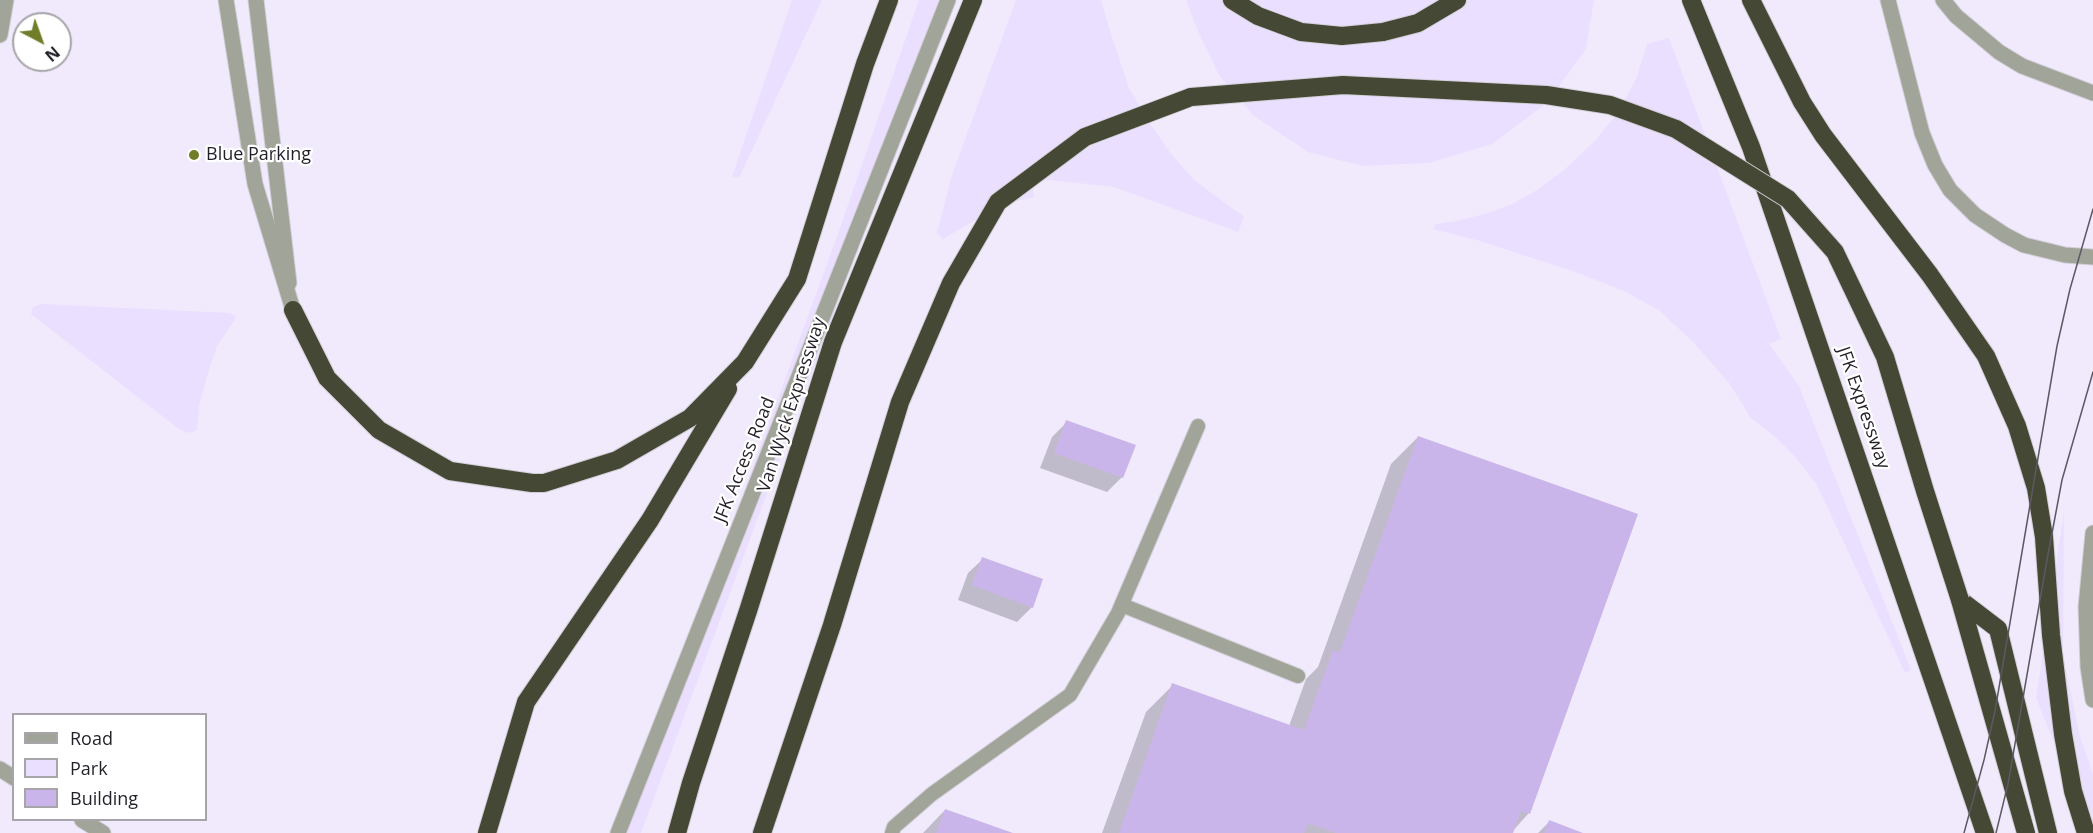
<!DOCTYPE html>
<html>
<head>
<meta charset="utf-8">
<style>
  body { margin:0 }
  #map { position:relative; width:2093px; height:833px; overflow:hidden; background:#f8f5fe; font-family:"Open Sans",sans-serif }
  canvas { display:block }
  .legend { position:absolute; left:12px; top:713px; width:195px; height:108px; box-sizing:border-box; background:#fff; border:2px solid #a7a5a9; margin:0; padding:8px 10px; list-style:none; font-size:18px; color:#231f28 }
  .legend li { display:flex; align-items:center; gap:12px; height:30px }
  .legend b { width:30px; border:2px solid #a7a5a9 }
  .north { position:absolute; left:12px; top:12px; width:60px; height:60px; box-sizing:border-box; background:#fff; border:2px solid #a7a5a9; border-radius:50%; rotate:139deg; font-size:16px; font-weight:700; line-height:24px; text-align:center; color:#231f28 }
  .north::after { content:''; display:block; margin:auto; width:21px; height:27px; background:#717d29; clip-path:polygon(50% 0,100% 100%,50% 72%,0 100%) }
</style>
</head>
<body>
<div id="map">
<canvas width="2093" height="833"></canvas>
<ul class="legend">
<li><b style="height:8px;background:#a1a499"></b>Road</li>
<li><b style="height:16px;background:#ebdfff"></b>Park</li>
<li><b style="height:16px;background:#cab5ea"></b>Building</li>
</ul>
<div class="north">N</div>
</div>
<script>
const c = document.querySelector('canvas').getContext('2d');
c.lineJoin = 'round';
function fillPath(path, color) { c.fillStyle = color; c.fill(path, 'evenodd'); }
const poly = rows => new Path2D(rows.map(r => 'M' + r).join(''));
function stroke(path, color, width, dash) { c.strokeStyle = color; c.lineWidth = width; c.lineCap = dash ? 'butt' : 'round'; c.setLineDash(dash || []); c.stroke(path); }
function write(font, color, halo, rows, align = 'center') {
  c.font = font + ' "Open Sans",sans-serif'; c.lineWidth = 4.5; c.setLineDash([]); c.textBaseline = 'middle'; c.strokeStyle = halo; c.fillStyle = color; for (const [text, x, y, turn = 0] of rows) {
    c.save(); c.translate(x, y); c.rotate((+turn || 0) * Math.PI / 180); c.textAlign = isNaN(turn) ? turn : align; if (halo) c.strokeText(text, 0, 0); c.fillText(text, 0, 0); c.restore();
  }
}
fillPath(poly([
  [0,0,2093,0,2093,833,0,833],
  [24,24,60,24,60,60,24,60],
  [14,714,206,714,206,820,14,820]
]), '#f1eafd');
fillPath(poly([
  [792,0,822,0,739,178,732,177],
  [919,0,953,0,862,237,641,833,620,833,840,228],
  [1016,0,1101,0,1111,34,1129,88,1150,124,1169,151,1194,180,1244,217,1238,232,1114,187,1050,180,1033,182,1034,197,1014,202,977,219,943,239,937,233,952,175],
  [1186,0,1594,0,1586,49,1547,103,1492,144,1429,163,1363,166,1308,152,1253,115,1219,75,1197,29],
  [1669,38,1781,339,1769,344,1799,386,1911,670,1905,673,1817,485,1797,459,1773,435,1751,418,1729,383,1694,343,1660,311,1626,292,1581,274,1480,241,1433,229,1436,224,1457,221,1488,213,1510,205,1537,190,1564,170,1594,142,1617,114,1637,77,1647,44],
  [42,304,230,313,235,316,235,319,217,346,207,376,199,406,197,430,189,433,179,429,31,314,33,307],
  [2064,513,2063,655,2080,737,2093,774,2093,833,2091,833,2036,698]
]), '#ebdfff');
fillPath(poly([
  [1067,422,1122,477,1107,492,1040,468,1052,437],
  [1418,437,1636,515,1528,814,1511,833,1102,833,1146,712,1173,685,1289,726,1306,679,1318,667,1391,464],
  [983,559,1032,607,1017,622,958,600,968,573],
  [945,810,1009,833,923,833],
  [1549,822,1580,833,1538,833]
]), '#0003');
fillPath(poly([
  [1066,420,1136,445,1123,478,1054,453],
  [1418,436,1638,514,1530,814,1521,811,1513,833,1336,833,1308,823,1304,833,1119,833,1172,683,1304,730,1333,650,1340,652],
  [982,557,1043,579,1033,608,972,585],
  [945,809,1013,833,936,833],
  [1549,820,1583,833,1544,833]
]), '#cab5ea');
const service = poly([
  [1122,605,1298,676],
  [892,833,894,827,932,794,1070,695,1118,613,1198,426]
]);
const minor = poly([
  [256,0,289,283]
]);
const tertiary = poly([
  [226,0,255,184,293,310],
  [1888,0,1922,133,1935,165,1950,190,1975,215,2005,235,2024,245,2065,255,2093,257],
  [1943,0,1956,16,1999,52,2022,66,2093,93],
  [0,35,6,0],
  [2093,533,2086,607,2088,667,2093,700],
  [0,769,14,778],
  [82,820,103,833],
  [618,833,948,0]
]);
const motorway = poly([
  [1232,0,1258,16,1301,32,1342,36,1383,32,1418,23,1457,0],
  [1691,0,1751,147,1985,833],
  [1751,0,1802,102,1823,135,1930,275,1986,356,2017,426,2036,488,2044,537,2051,635,2063,734,2073,791,2086,833],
  [293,310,327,378,379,430,450,471,532,483,544,483,617,460,690,418,745,362,797,279,865,64,889,0],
  [1960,600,1998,629,2048,833],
  [1960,600,2026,833],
  [487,833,526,702,650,520,728,389],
  [677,833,691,783,748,611,833,342,973,0],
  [762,833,832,625,900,402,951,283,998,202,1085,137,1191,97]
]);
stroke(service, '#d2ced7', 16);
stroke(minor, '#d2ced7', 17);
stroke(tertiary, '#d2ced7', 17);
stroke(motorway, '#d2ced7', 20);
stroke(service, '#a1a499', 14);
stroke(minor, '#a1a499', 15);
stroke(tertiary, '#a1a499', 15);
stroke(motorway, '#444834', 18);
stroke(poly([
  [1964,833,1984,760,1995,711,2057,346,2070,289,2093,209],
  [1996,833,2008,784,2047,560,2062,480,2093,372]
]), '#5c5962', 1.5);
const motorwayBridge = poly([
  [1191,97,1343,85,1546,95,1610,105,1676,129,1788,199,1835,252,1885,357,1925,491,1960,600]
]);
stroke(motorwayBridge, '#d2ced7', 20, []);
stroke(motorwayBridge, '#444834', 18);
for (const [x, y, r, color] of [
  [194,155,6,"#717d29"]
]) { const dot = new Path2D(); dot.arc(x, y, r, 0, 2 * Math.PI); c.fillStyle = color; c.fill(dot); stroke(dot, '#fff', 2); }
write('18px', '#231f28', '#fff', [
  ["Blue Parking",206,155]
], 'left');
write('18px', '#231f28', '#fff', [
  ["Van Wyck Expressway",792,405,-72],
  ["JFK Expressway",1863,408,71],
  ["JFK Access Road",745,460,-68]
]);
</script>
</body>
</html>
